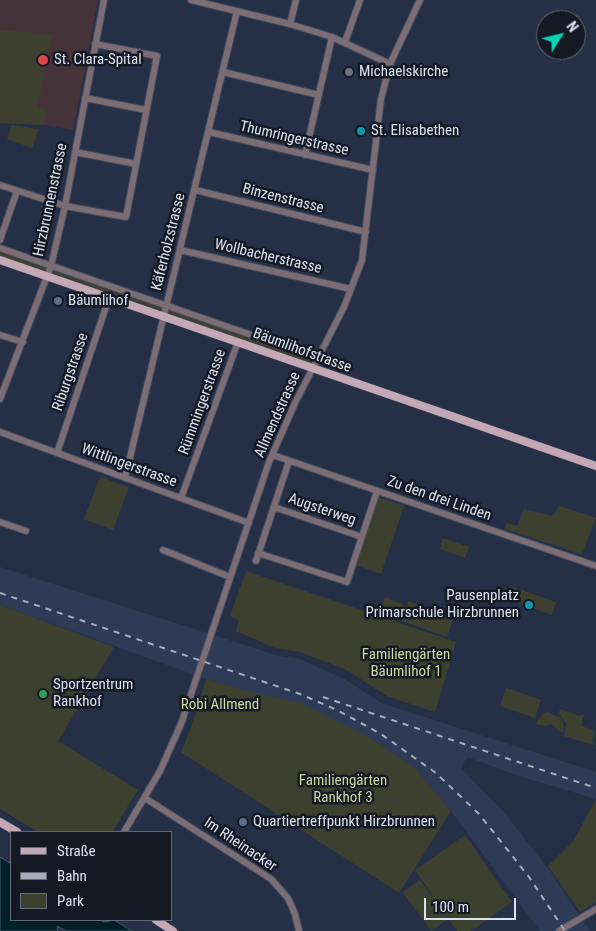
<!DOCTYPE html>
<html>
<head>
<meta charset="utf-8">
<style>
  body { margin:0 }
  #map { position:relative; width:596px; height:931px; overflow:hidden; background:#253047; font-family:"Roboto Condensed",sans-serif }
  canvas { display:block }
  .legend { position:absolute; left:10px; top:831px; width:162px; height:90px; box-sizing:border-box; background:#141923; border:1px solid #636975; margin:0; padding:6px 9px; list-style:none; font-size:15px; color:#dae2f1 }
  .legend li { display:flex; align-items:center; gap:10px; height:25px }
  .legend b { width:25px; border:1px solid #636975 }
  .north { position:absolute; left:536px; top:10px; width:50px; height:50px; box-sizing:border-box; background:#141923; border:1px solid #636975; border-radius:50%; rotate:54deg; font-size:14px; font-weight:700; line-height:20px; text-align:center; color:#dae2f1 }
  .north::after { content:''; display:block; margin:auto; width:18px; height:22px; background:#00d5b7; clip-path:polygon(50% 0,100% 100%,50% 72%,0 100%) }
  .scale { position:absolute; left:424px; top:898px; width:92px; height:22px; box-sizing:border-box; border:2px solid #dae2f1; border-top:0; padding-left:6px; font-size:15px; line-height:18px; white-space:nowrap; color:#dae2f1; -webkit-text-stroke:4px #141923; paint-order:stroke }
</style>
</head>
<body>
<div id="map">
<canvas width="596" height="931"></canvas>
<ul class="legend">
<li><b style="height:6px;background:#c5a8b5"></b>Straße</li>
<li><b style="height:6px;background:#a5adbf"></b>Bahn</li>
<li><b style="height:14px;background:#3e402f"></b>Park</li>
</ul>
<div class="north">N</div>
<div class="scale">100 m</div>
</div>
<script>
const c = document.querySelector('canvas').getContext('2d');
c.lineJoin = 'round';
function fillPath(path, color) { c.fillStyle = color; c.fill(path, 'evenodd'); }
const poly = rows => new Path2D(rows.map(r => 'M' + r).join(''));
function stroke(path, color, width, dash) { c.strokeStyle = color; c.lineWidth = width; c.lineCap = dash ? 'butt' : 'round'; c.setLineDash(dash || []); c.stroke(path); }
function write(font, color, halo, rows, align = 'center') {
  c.font = font + ' "Roboto Condensed",sans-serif'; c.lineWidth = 5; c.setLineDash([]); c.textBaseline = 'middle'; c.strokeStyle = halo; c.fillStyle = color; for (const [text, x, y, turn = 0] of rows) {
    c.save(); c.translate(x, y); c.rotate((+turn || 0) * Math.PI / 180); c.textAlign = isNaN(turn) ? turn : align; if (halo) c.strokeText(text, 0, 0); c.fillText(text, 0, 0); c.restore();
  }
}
fillPath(poly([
  [0,567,279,656,300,659,346,680,381,703,596,772,596,799,516,775,467,757,461,768,504,812,550,871,590,931,540,931,451,811,415,768,372,739,251,692,206,679,0,605]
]), '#2e3b57');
fillPath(poly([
  [0,0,98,0,73,130,23,121,0,121]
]), '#463239');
fillPath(poly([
  [0,30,53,34,38,107,47,110,44,125,0,123],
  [12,125,39,129,32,148,7,139],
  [0,248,318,358,312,369,0,260],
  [100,477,129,487,113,530,84,519],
  [379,497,404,506,381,574,356,565],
  [559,506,596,518,582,554,505,529,507,523,517,526,524,509,553,516],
  [443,538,469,547,465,558,440,549],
  [246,571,456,642,435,712,387,696,345,669,300,652,275,648,236,631,239,620,230,616],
  [510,586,556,602,552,615,506,599],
  [385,597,407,606,408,601,454,617,447,637,402,621,403,616,380,608],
  [0,605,114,647,58,741,138,790,112,832,38,832,0,809],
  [206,679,251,692,300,703,372,739,415,768,451,811,399,893,181,752,190,730],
  [506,688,541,700,535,718,500,706],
  [560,709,579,716,584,714,581,726,595,731,592,742,596,746,564,736,566,724,559,713],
  [547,712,561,718,564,726,563,733,558,731,553,724,544,726,536,724,540,717],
  [596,799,596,902,580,912,548,866,574,840],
  [465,835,512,902,471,931,457,931,415,870],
  [420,880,448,919,431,931,403,892]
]), '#3e402f');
const water = poly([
  [0,857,11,864,11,920,100,920,104,922,114,920,132,931,66,931,57,926,58,931,0,931,0,857]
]);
fillPath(water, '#001f29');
stroke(water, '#415a65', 1);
const minor = poly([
  [191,0,290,24,332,37,390,64],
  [290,24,296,0],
  [345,42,360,0],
  [223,72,319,95],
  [85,98,146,110],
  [209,132,373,170],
  [75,152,136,164],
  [305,155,332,37],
  [0,185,65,206,126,217,157,56,95,44],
  [195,190,366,232],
  [0,240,17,191],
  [0,248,318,358],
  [180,250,351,289],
  [0,335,23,342],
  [0,399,51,266,65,206,104,0],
  [0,432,249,523],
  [57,453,109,298],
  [273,455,596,566],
  [125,478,237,11],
  [181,498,238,342],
  [274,507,362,537],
  [0,522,26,531],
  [163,550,230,577],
  [258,553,347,582,377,491],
  [256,561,289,461],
  [145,798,271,879,288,898,295,914,299,931],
  [124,832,160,771,181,724,269,462,295,403,344,307,362,260,381,99,390,64,420,0],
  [559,931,596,909]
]);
const major = poly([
  [0,260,596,466],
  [0,822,17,832],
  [156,920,173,931]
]);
stroke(minor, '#424c62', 8);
stroke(major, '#424c62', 9);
stroke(minor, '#7b6d73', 6);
stroke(major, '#c5a8b5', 8);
stroke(poly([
  [0,593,300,694,337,710,381,734,436,773,479,814,529,877,565,931],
  [323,697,596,788]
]), '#a5adbf', 2, [6, 6]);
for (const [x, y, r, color] of [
  [43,60,6,"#e0444e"],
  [349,72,5,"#6b7280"],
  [361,131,5,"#0f9aa8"],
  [58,301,5,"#5c6f8a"],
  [529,605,5,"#0f9aa8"],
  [43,694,5,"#2e9e5b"],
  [243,822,5,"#5c6f8a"]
]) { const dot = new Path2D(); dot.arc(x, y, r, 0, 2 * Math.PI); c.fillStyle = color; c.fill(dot); stroke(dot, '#141923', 2); }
write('15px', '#dae2f1', '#141923', [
  ["St. Clara-Spital",54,60],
  ["Michaelskirche",359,72],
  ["St. Elisabethen",371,131],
  ["Bäumlihof",68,301],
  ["Pausenplatz",519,596,"right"],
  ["Primarschule Hirzbrunnen",519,613,"right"],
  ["Sportzentrum",53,685],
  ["Rankhof",53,702],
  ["Quartiertreffpunkt Hirzbrunnen",253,822]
], 'left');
write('15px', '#dae2f1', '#141923', [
  ["Thumringerstrasse",294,139,13],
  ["Binzenstrasse",283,199,14],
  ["Hirzbrunnenstrasse",51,200,-78],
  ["Käferholzstrasse",169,242,-76],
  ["Wollbacherstrasse",268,257,13],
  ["Bäumlihofstrasse",302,351,20],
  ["Riburgstrasse",71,372,-71],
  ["Rümmingerstrasse",203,402,-70],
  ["Allmendstrasse",278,415,-66],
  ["Wittlingerstrasse",129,466,20],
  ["Zu den drei Linden",439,499,19],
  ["Augsterweg",322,510,19],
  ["Im Rheinacker",240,845,34]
]);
write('15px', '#cfd8a0', '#141923', [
  ["Familiengärten",406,655],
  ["Bäumlihof 1",406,672],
  ["Robi Allmend",220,705],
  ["Familiengärten",343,781],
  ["Rankhof 3",343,798]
]);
</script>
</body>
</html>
